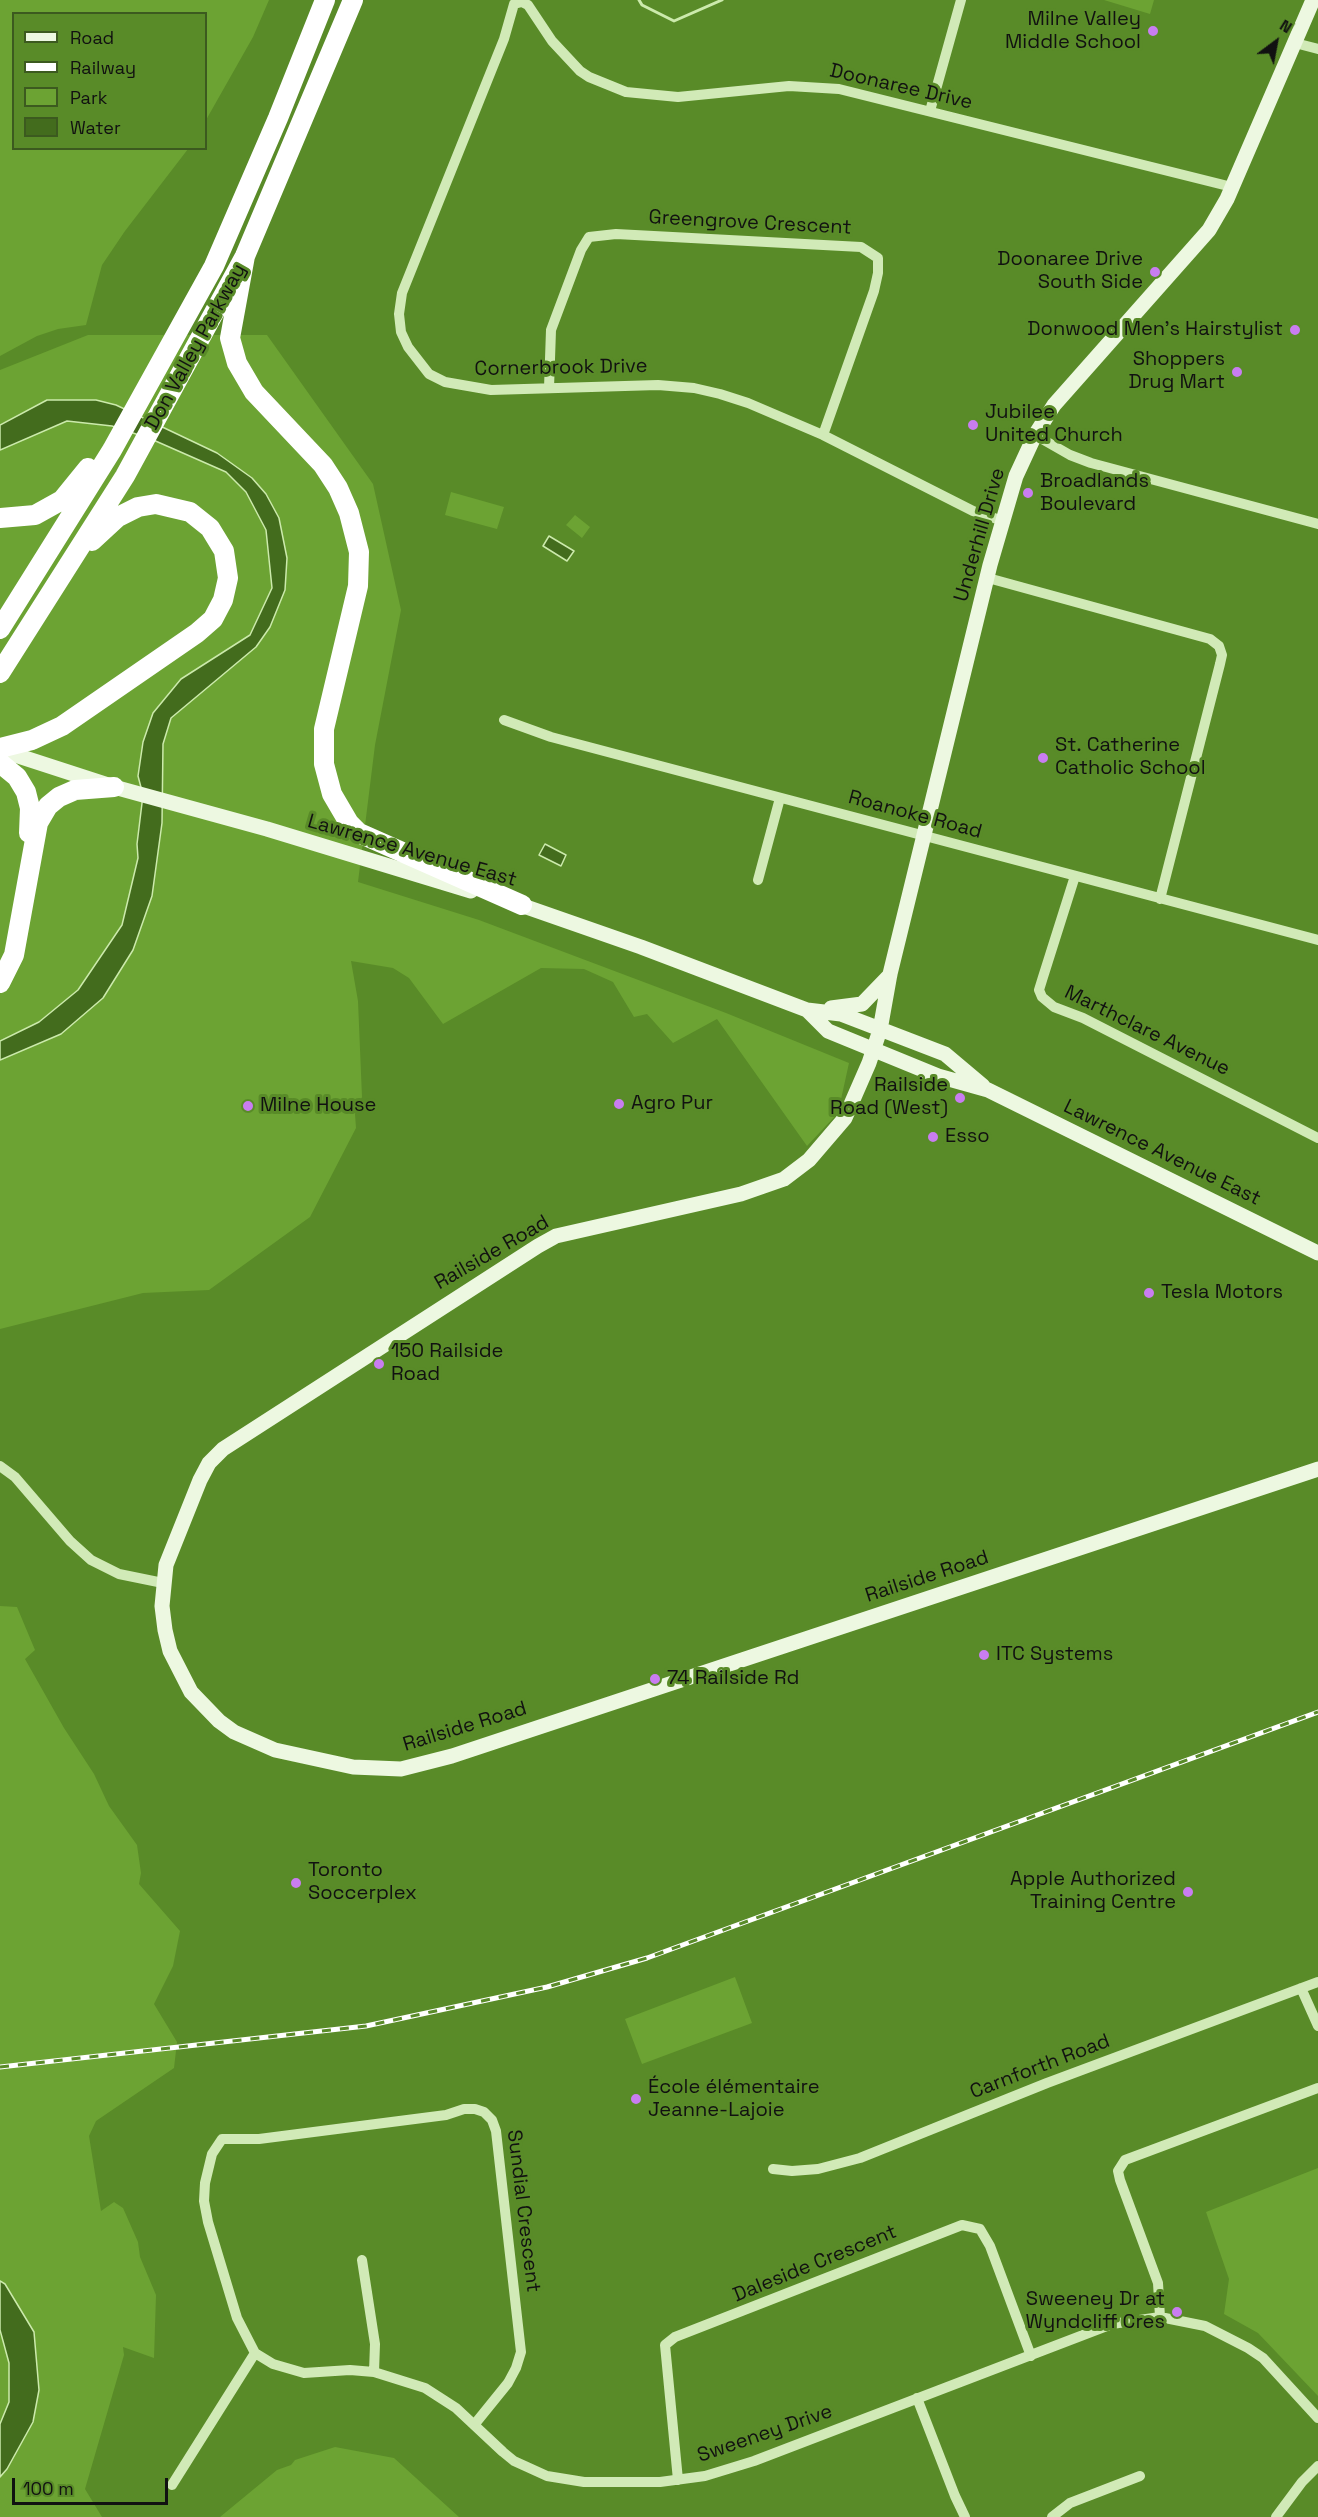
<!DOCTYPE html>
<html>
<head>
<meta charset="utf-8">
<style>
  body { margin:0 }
  #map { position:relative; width:1318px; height:2517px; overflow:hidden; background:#598b28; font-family:"Space Grotesk",sans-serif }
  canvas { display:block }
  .legend { position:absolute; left:12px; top:12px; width:195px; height:138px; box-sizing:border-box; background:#598b28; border:2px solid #3c5a1f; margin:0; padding:8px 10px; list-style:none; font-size:18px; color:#111 }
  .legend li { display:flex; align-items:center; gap:12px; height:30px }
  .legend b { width:30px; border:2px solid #3c5a1f }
  .north { position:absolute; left:1246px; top:12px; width:60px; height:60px; -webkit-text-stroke:4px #598b28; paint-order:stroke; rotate:32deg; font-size:16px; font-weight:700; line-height:24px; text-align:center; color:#111 }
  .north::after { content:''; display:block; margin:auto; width:21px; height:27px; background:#111; clip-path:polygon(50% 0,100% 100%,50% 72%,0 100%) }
  .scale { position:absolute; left:12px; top:2478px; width:156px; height:27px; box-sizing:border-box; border:3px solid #111; border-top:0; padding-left:8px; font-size:18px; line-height:21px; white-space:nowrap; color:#111; -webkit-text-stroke:4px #598b28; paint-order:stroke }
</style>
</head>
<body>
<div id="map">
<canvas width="1318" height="2517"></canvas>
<ul class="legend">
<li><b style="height:8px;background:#edf8e1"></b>Road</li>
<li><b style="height:8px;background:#fff"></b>Railway</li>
<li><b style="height:16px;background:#6ca333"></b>Park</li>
<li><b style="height:16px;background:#436c1d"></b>Water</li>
</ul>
<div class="north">N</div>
<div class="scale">100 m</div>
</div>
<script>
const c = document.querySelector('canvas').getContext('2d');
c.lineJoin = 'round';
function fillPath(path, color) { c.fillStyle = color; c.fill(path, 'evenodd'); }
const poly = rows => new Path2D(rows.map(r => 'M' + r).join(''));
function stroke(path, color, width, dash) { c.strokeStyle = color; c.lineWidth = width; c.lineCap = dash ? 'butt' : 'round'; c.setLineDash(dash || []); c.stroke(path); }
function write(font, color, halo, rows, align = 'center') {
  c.font = font + ' "Space Grotesk",sans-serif'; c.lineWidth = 6; c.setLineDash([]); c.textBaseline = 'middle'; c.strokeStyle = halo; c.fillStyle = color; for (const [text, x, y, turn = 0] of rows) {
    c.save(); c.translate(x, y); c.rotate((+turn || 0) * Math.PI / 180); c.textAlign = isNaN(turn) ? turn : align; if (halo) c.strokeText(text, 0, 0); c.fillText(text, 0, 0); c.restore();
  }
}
fillPath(poly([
  [0,0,269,0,253,37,206,120,206,14,14,14,14,148,188,149,125,231,102,265,86,325,58,329,37,336,0,356],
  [1104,0,1154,0,1150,14],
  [88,335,267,335,373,484,401,610,375,745,358,882,479,920,726,1013,849,1063,838,1113,807,1146,717,1019,673,1043,647,1014,634,1017,613,982,584,969,541,968,443,1024,409,978,393,968,351,961,358,1001,362,1097,355,1114,356,1128,310,1217,209,1290,143,1293,0,1329,0,370],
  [451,492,504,507,497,529,445,515],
  [575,515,590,527,582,538,566,525],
  [0,1606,17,1607,35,1650,25,1659,64,1728,94,1774,109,1806,137,1845,141,1873,139,1884,180,1931,173,1966,154,2004,177,2042,174,2068,96,2121,89,2136,101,2211,114,2202,123,2208,138,2242,140,2257,156,2295,154,2358,123,2347,124,2355,85,2489,102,2517,0,2517],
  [735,1977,752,2023,642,2064,625,2019],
  [1318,2168,1318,2396,1258,2333,1224,2314,1229,2279,1206,2212],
  [335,2447,394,2458,459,2517,220,2517,277,2470,291,2465,295,2460]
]), '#6ca333');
const water = poly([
  [47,400,96,400,116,405,217,453,252,478,266,494,279,518,287,558,285,590,270,627,256,647,171,718,163,744,162,823,152,896,133,950,103,998,61,1034,0,1060,0,1041,39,1022,78,990,122,925,138,858,137,844,143,795,138,776,143,742,153,713,181,679,250,635,272,588,266,530,246,492,226,472,151,439,112,426,67,421,0,450,0,425,47,400],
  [549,536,574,551,567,561,543,546,549,536],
  [545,844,566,855,561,866,539,855,545,844],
  [0,2281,5,2284,34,2332,39,2390,33,2422,7,2469,0,2477,0,2424,9,2402,9,2363,0,2330,0,2281]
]);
fillPath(water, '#436c1d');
stroke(water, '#cceaac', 1.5);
stroke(poly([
  [639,0,642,5,674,21,722,0]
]), '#cceaac', 3);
stroke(poly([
  [1295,43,1318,49],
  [930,111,961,0],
  [549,388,551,330,581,250,589,237,616,234,861,247,878,258,878,273,874,291,823,435],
  [1035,435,1070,455,1091,463,1318,524],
  [1003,521,973,511,823,435,748,403,720,394,694,388,658,385,491,390,445,382,429,374,408,347,401,332,399,314,402,293,504,39,514,4,522,2,528,5,552,41,580,71,589,77,626,92,678,97,789,86,839,89,1232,187],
  [988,578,1210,639,1219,646,1222,655,1220,664,1160,899],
  [504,720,551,737,1318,940],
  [1075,876,1043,977,1039,990,1042,997,1054,1007,1083,1018,1318,1138],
  [758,880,780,798],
  [0,1466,15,1477,70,1541,91,1560,119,1574,163,1583],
  [1301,1988,1318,2026],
  [773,2169,792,2171,818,2169,860,2158,1047,2083,1318,1982],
  [362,2260,375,2344,374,2372],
  [1160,2317,1158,2283,1120,2180,1118,2171,1125,2160,1318,2088],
  [917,2398,955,2496,965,2517],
  [474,2425,508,2383,516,2368,521,2352,496,2131,492,2120,484,2112,475,2109,464,2109,446,2115,259,2139,222,2139,212,2154,205,2183,204,2201,208,2222,237,2318,255,2353,273,2364,304,2373,350,2370,374,2372,425,2388,456,2408,503,2452,514,2461,547,2476,584,2482,660,2482,705,2476,754,2461,1112,2324,1160,2317,1205,2326,1248,2348,1263,2358,1318,2418],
  [678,2480,665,2345,675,2337,962,2225,980,2229,990,2246,1031,2356],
  [172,2485,255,2353],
  [1052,2517,1070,2503,1140,2476],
  [1276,2517,1302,2482,1318,2466]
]), '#d1eab7', 10);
stroke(poly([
  [1313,0,1227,199,1209,230,1054,405,1035,435,1016,476,990,565,890,974,880,1030,869,1063,845,1118,809,1160,784,1179,741,1194,556,1236,538,1246,223,1449,209,1463,200,1480,166,1565,162,1606,165,1630,170,1651,191,1692,219,1721,234,1732,275,1750,353,1767,401,1769,452,1756,1318,1469],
  [0,750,114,787,267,829,471,891],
  [512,902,641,947,807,1010,828,1031,938,1076,988,1090,1318,1253],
  [831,1008,862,1004,890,975],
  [807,1010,841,1014,945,1054,983,1086]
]), '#edf8e1', 15);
stroke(poly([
  [245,256,230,338,237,363,254,392,323,465,338,488,349,513,359,552,358,586,324,729,324,764,332,794,349,823,359,833,522,905],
  [0,518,35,515,62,500,88,468],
  [0,629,112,450,214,266,278,118,325,0],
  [0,673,125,476,245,256,353,0],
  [0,748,32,740,62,726,197,633,213,619,223,600,228,578,224,551,210,528,190,512,156,504,138,507,118,517,92,541],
  [0,763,17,777,26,792,30,808,29,833],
  [0,983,14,955,38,823,48,806,59,797,75,790,114,787]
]), '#fff', 20);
const rail = poly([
  [0,2067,366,2026,547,1987,647,1958,1318,1712]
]);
stroke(rail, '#fff', 5);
stroke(rail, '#598b28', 3, [9]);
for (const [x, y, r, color] of [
  [1153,31,6,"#c97df1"],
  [1155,272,6,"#c97df1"],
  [1295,330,6,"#c97df1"],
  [1237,372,6,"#c97df1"],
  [973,425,6,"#c97df1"],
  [1028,493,6,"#c97df1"],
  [1043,758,6,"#c97df1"],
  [960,1098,6,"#c97df1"],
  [619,1104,6,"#c97df1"],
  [248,1106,6,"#c97df1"],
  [933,1137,6,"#c97df1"],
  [1149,1293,6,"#c97df1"],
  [379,1364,6,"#c97df1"],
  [984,1655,6,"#c97df1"],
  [655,1679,6,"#c97df1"],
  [296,1883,6,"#c97df1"],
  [1188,1892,6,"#c97df1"],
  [636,2099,6,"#c97df1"],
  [1177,2312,6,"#c97df1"]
]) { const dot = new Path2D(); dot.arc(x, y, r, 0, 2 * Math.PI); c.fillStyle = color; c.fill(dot); stroke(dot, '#598b28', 2); }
write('20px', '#111', '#598b28', [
  ["Milne Valley",1141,20,"right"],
  ["Middle School",1141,43,"right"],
  ["Doonaree Drive",1143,260,"right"],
  ["South Side",1143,283,"right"],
  ["Donwood Men's Hairstylist",1283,330,"right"],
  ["Shoppers",1225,360,"right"],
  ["Drug Mart",1225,383,"right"],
  ["Jubilee",985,413],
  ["United Church",985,436],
  ["Broadlands",1040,482],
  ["Boulevard",1040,505],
  ["St. Catherine",1055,746],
  ["Catholic School",1055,769],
  ["Railside",948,1086,"right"],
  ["Road (West)",948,1109,"right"],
  ["Agro Pur",631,1104],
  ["Milne House",260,1106],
  ["Esso",945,1137],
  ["Tesla Motors",1161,1293],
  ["150 Railside",391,1352],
  ["Road",391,1375],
  ["ITC Systems",996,1655],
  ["74 Railside Rd",667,1679],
  ["Toronto",308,1871],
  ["Soccerplex",308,1894],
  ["Apple Authorized",1176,1880,"right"],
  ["Training Centre",1176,1903,"right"],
  ["École élémentaire",648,2088],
  ["Jeanne-Lajoie",648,2111],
  ["Sweeney Dr at",1165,2300,"right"],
  ["Wyndcliff Cres",1165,2323,"right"]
], 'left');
write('20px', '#111', '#598b28', [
  ["Doonaree Drive",901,87,13],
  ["Greengrove Crescent",750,223,3],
  ["Don Valley Parkway",196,347,-61],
  ["Cornerbrook Drive",561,368,-1],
  ["Underhill Drive",980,535,-74],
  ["Roanoke Road",915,815,15],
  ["Lawrence Avenue East",412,851,16],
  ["Marthclare Avenue",1147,1031,26],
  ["Lawrence Avenue East",1162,1153,26],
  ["Railside Road",492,1253,-30],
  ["Railside Road",927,1577,-18],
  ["Railside Road",465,1727,-17],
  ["Carnforth Road",1040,2067,-21],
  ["Sundial Crescent",523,2211,83],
  ["Daleside Crescent",815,2264,-22],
  ["Sweeney Drive",765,2434,-19]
]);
</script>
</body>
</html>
